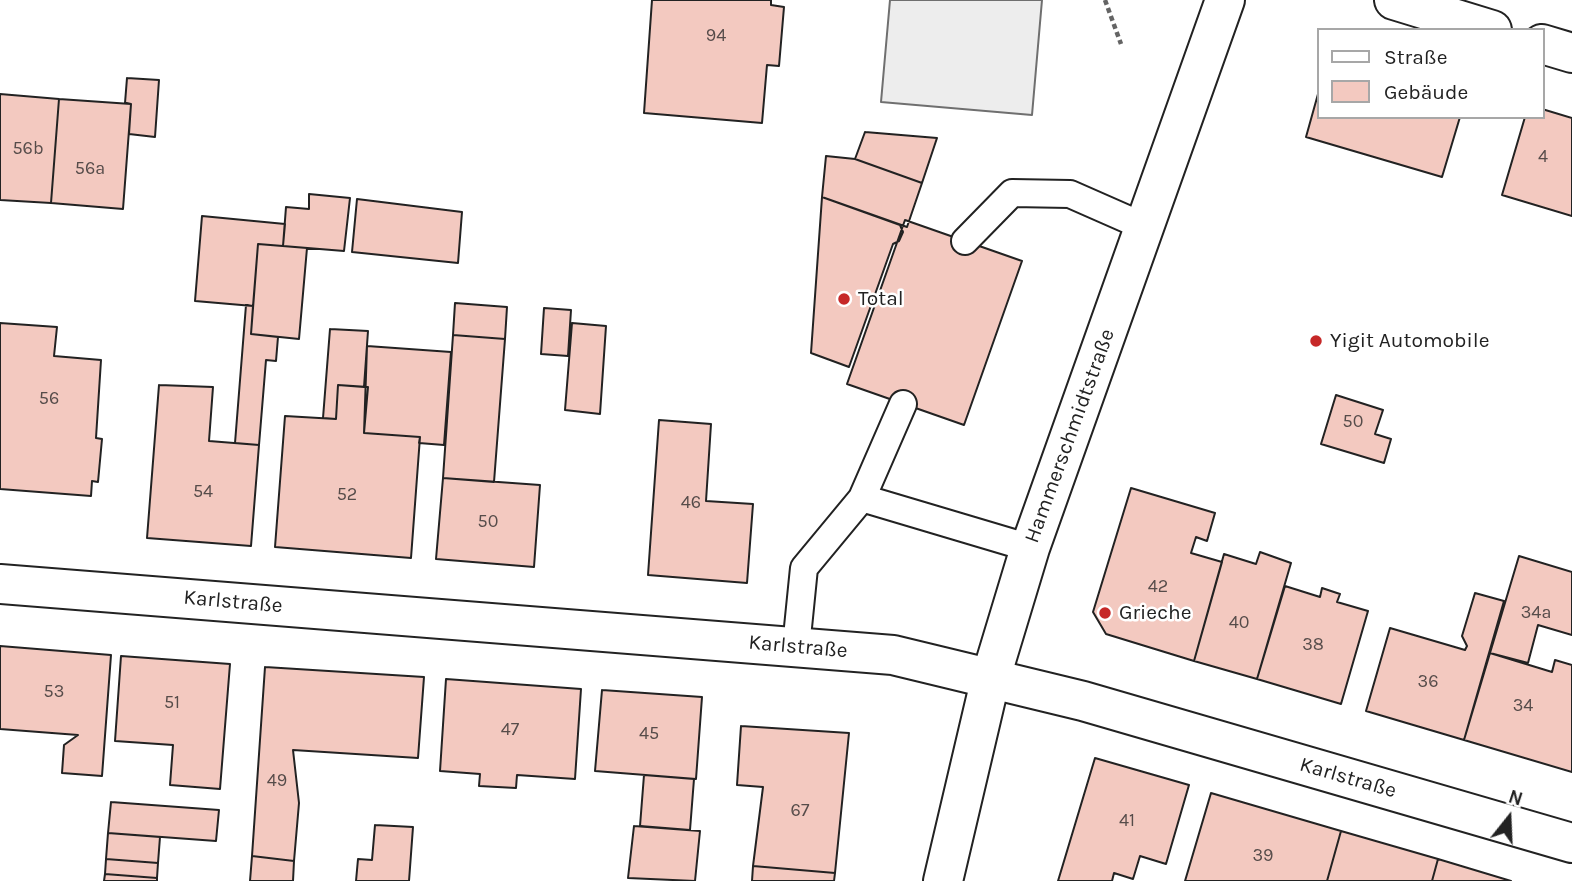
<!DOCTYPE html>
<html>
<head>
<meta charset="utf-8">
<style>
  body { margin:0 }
  #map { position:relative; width:1572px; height:881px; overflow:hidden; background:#fff; font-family:Karla,sans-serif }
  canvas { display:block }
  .legend { position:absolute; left:1317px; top:28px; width:228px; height:91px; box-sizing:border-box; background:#fff; border:2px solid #a7a7a7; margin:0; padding:9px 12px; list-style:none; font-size:21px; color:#222 }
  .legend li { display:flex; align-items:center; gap:14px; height:35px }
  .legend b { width:35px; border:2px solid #a7a7a7 }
  .north { position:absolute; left:1474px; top:783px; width:70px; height:70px; -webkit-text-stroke:5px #fff; paint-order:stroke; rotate:18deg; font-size:19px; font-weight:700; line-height:28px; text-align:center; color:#222 }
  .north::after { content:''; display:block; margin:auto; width:24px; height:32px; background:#222; clip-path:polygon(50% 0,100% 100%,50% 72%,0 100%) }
</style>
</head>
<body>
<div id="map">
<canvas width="1572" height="881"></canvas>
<ul class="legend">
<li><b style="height:9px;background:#fff"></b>Straße</li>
<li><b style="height:19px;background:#f3c9c0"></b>Gebäude</li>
</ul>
<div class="north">N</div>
</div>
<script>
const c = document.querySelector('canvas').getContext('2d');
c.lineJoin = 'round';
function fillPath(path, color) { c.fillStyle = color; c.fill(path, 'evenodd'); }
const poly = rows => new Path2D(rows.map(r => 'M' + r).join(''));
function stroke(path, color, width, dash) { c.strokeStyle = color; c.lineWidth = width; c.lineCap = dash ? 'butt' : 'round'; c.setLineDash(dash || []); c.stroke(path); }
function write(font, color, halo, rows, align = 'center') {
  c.font = font + ' Karla,sans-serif'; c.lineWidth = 5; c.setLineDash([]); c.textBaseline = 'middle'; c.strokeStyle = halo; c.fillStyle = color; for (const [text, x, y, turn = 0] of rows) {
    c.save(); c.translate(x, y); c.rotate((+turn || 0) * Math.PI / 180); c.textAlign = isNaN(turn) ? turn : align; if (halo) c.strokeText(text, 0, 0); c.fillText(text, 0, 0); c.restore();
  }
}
const parking = poly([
  [890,0,1042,0,1032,115,881,102,890,0]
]);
fillPath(parking, '#ededed');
stroke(parking, '#6f6f6f', 2);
const building = poly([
  [652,0,771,0,771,5,784,7,779,66,767,65,762,123,644,113,652,0],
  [127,78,159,80,155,137,129,134,131,104,125,103,127,78],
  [0,94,59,99,51,203,0,200,0,94],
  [1318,94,1318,117,1460,117,1442,177,1306,137,1318,94],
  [59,99,131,104,123,209,51,203,59,99],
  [1542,109,1572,118,1572,216,1502,195,1525,117,1542,117,1542,109],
  [865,132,937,138,922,183,855,159,865,132],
  [826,156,855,159,922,183,907,227,822,197,826,156],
  [309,194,350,198,344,251,283,246,286,207,309,209,309,194],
  [822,197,900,225,903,232,899,241,893,244,849,367,811,353,822,197],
  [357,199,462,212,458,263,352,252,357,199],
  [202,216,285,224,283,246,258,244,253,306,195,301,202,216],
  [905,220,1022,261,964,425,847,384,905,220],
  [258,244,307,248,299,339,251,334,258,244],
  [455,303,507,307,505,339,453,335,455,303],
  [246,305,253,306,251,334,278,337,276,361,266,360,259,445,235,443,246,305],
  [544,308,571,310,568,356,541,354,544,308],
  [0,323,57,327,54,356,101,360,96,438,102,439,98,482,92,481,91,496,0,489,0,323],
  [572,323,606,326,600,414,565,410,572,323],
  [330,329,368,331,364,387,338,385,336,419,323,418,330,329],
  [453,335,505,339,494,482,443,478,453,335],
  [367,346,451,352,444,445,419,443,420,437,364,433,367,346],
  [159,385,213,387,209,441,259,445,251,546,147,538,159,385],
  [338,385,368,387,364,433,420,437,411,558,275,547,285,416,336,419,338,385],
  [1336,395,1383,410,1375,434,1391,439,1384,463,1321,444,1336,395],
  [659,420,711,424,706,501,753,504,747,583,648,575,659,420],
  [443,478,540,485,534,567,436,559,443,478],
  [1131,488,1215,513,1207,541,1196,537,1191,553,1222,562,1194,661,1106,634,1093,612,1131,488],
  [1260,552,1291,563,1257,679,1194,661,1224,554,1256,564,1260,552],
  [1519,556,1572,572,1572,635,1538,625,1528,663,1490,653,1519,556],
  [1285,586,1320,597,1322,588,1340,594,1337,602,1368,611,1341,704,1257,679,1285,586],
  [1475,593,1504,601,1464,740,1366,711,1390,628,1465,650,1467,646,1462,636,1475,593],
  [0,646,111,655,102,776,62,773,64,745,78,735,0,729,0,646],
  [1490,653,1552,672,1555,660,1572,665,1572,772,1464,740,1490,653],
  [121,656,230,664,220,789,170,785,173,745,115,741,121,656],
  [265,667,424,677,418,758,293,750,299,803,294,861,252,856,265,667],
  [446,679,581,689,575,779,517,775,516,788,479,786,480,774,440,771,446,679],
  [602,690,702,697,696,779,595,771,602,690],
  [741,726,849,733,835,873,753,866,763,787,737,785,741,726],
  [1095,758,1189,785,1166,864,1140,856,1133,879,1114,873,1112,881,1058,881,1095,758],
  [644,775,694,779,690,830,640,826,644,775],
  [1211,793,1341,831,1327,881,1185,881,1211,793],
  [111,802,219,810,216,841,108,833,111,802],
  [375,825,413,827,409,881,356,881,358,859,372,860,375,825],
  [634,826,700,831,695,881,628,878,634,826],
  [1341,831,1438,859,1432,881,1327,881,1341,831],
  [108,833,160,837,158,863,106,859,108,833],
  [252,856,294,861,293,881,250,881,252,856],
  [106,859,158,863,157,878,105,874,106,859],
  [1438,859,1511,881,1432,881,1438,859],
  [753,866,835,873,834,881,752,881,753,866],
  [105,874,157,878,157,881,104,881,105,874]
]);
fillPath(building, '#f3c9c0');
stroke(building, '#222', 2);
const service = poly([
  [965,241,1012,193,1070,194,1145,227],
  [862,498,1030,548],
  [796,647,804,568,862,498,903,404]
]);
const minor = poly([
  [1394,0,1492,30],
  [1542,44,1572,53],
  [0,584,893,655,1083,701,1572,843]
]);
const secondary = poly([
  [943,881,991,677,1030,548,1225,0]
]);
stroke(service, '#222', 30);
stroke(minor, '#222', 42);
stroke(secondary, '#222', 42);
stroke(poly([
  [1105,0,1121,44]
]), '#646464', 4.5, [5, 3.5]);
stroke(service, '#fff', 26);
stroke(minor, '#fff', 38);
stroke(secondary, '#fff', 38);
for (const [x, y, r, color] of [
  [844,299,7,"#c62828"],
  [1316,341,7,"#c62828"],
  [1105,613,7,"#c62828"]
]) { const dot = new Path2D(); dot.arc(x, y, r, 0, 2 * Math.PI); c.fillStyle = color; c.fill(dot); stroke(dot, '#fff', 2.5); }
write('18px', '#564c4a', null, [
  ["94",716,36],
  ["56b",28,149],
  ["4",1543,157],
  ["56a",90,169],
  ["56",49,399],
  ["50",1353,422],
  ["54",203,492],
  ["52",347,495],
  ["46",691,503],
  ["50",488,522],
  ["42",1158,587],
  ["34a",1536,613],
  ["40",1239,623],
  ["38",1313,645],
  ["36",1428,682],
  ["53",54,692],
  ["51",172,703],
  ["34",1523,706],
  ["47",510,730],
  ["45",649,734],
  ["49",277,781],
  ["67",800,811],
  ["41",1127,821],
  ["39",1263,856]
]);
write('21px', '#222', '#fff', [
  ["Total",858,299],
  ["Yigit Automobile",1330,341],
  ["Grieche",1119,613]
], 'left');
write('21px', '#222', '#fff', [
  ["Hammerschmidtstraße",1070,436,-70],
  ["Karlstraße",233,602,5],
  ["Karlstraße",798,647,5],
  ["Karlstraße",1348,778,16]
]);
</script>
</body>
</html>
